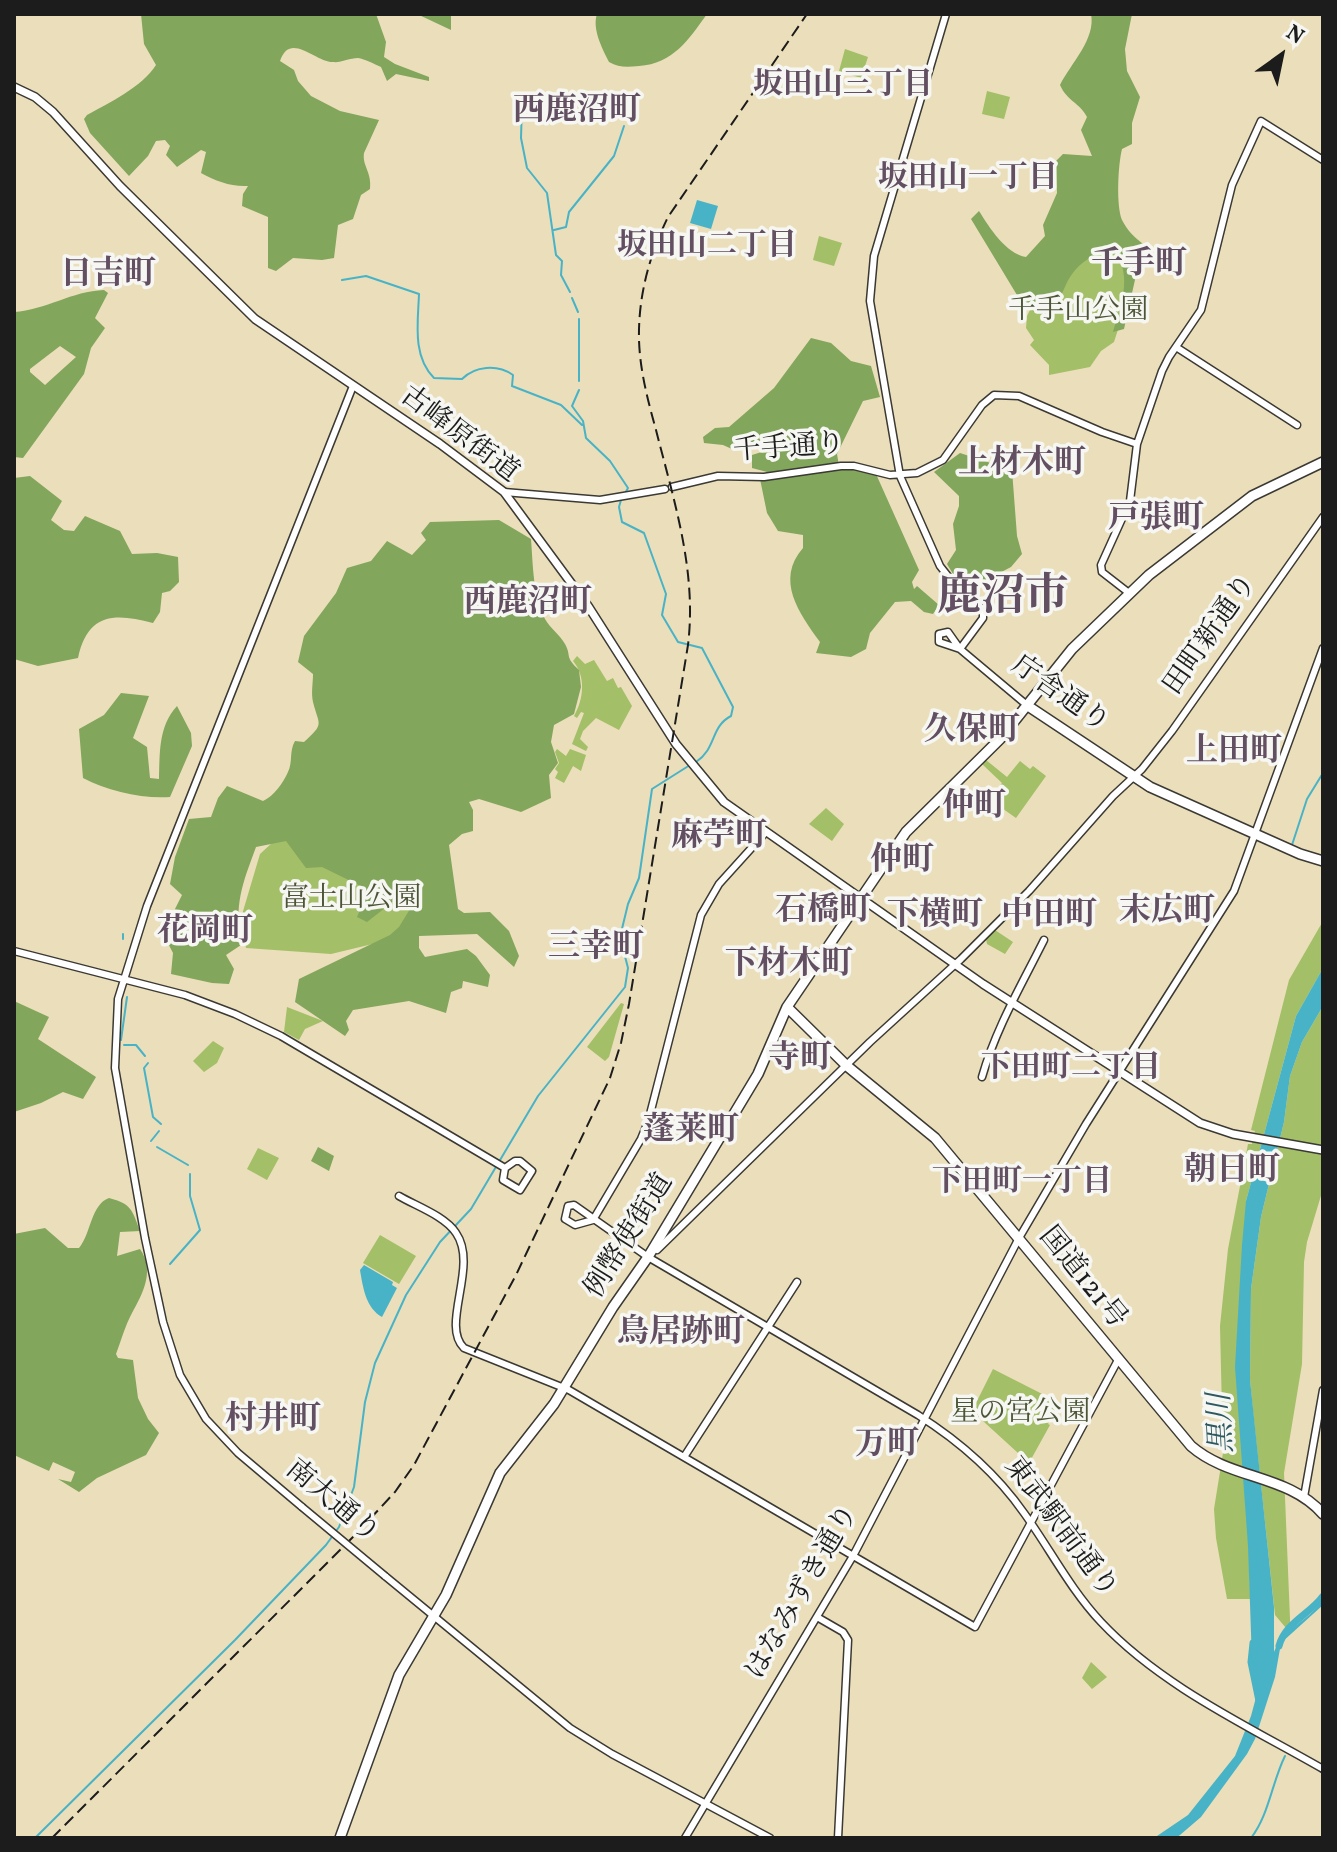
<!DOCTYPE html>
<meta charset="utf-8">
<style>
body{margin:0}
#map{position:relative;width:1337px;height:1852px;overflow:hidden;background:#ebdeba;font-family:Vollkorn,serif}
canvas{display:block}
.frame{position:absolute;inset:0;border:16px solid #1c1c1c;pointer-events:none}
.north{position:absolute;left:1241px;top:16px;width:80px;height:80px;-webkit-text-stroke:6px #f6f6f2;paint-order:stroke;rotate:33deg;font-size:22px;font-weight:700;line-height:32px;text-align:center;color:#1c1c1c}
.north::after{content:'';display:block;margin:auto;width:28px;height:36px;background:#1c1c1c;clip-path:polygon(50% 0,100% 100%,50% 72%,0 100%)}
</style>
<div id="map">
<canvas width="1337" height="1852"></canvas>
<div class="frame"></div>
<div class="north">N</div>
</div>
<script>
const g = document.querySelector('canvas').getContext('2d');
g.lineJoin = 'round';
function paint(path, color) {
  g.fillStyle = color;
  g.fill(path, 'evenodd');
}
function stroke(path, color, width, dash) {
  g.strokeStyle = color;
  g.lineWidth = width;
  g.lineCap = dash ? 'butt' : 'round';
  g.setLineDash(dash || []);
  g.stroke(path);
}
function label(font, color, halo, rows, align = 'center') {
  g.font = font + ' Vollkorn,"Noto Serif JP",serif';
  g.lineWidth = 7;
  g.setLineDash([]);
  g.textBaseline = 'middle';
  g.strokeStyle = halo;
  g.fillStyle = color;
  for (const [text, x, y, turn = 0] of rows) {
    g.save();
    g.translate(x, y);
    g.rotate((+turn || 0) * Math.PI / 180);
    g.textAlign = isNaN(turn) ? turn : align;
    if (halo) g.strokeText(text, 0, 0);
    g.fillText(text, 0, 0);
    g.restore();
  }
}
paint(new Path2D(`
 M845,49L868,57L861,78L839,71Z
 M987,91L1010,97L1004,119L982,114Z
 M1047,219L1137,255L1138,267L1114,342L1101,351L1090,367L1049,375V365L1030,345L1034,340L1026,328L1027,316L1039,292Z
 M819,236L842,243L834,266L813,260Z
 M577,656L585,664L594,660L607,681L613,678L618,688L621,687L632,706L619,730L596,718L583,731L580,739L588,747L586,751L572,744L584,713L581,712L577,718L574,716C584,699 586,676 573,661Z
 M557,749L566,756L570,749L586,755L581,771L573,766L564,783L555,778L558,772L555,769L559,763L555,752Z
 M986,760L1007,777L1020,761L1030,769L1033,766L1046,776L1016,818L989,799L1002,783L982,764Z
 M826,808L844,824L832,841L809,824Z
 M285,831L426,874L410,935L331,954L246,948L241,918L260,854Z
 M1323,921V968L1296,1016L1246,1201L1250,1599H1227L1216,1538L1214,1509L1223,1453L1220,1326L1228,1249L1248,1144H1252L1255,1131L1251,1130L1289,980Z
 M995,930L1013,942L1005,954L987,944L986,939Z
 M621,1003L624,1004L609,1057L605,1061L587,1047Z
 M1323,1006V1189L1307,1242L1304,1262L1302,1364L1284,1473L1290,1619V1626L1286,1628L1275,1615L1253,1411L1250,1380L1251,1289L1261,1217L1284,1122L1290,1076L1302,1042Z
 M287,1007L323,1021L305,1029L299,1040L284,1032Z
 M213,1041L224,1048L217,1063L204,1072L193,1061Z
 M258,1148L279,1158L267,1180L247,1169Z
 M380,1235L416,1256L399,1284L363,1263Z
 M993,1369L1058,1402L1059,1405L1048,1424L1050,1425L1029,1463L972,1411Z
 M1091,1662L1107,1677L1092,1689L1082,1678Z`), '#a3bf67');
paint(new Path2D(`
 M141,14H376L386,42L384,57L395,64L429,77V81L396,74L387,81L381,67C374,64 365,59 358,58C349,58 341,63 333,62C315,62 290,31 280,61L294,70L298,81L311,96L340,111L379,120L364,153C362,166 372,172 370,189L361,195L353,219L338,225L334,258L322,260L293,258L276,271L268,268V217L242,206L243,194L248,186C231,187 216,181 201,173L206,152L201,150L177,167L166,155L170,146L165,140L156,141L148,156L129,176L90,133L84,119L87,115C109,103 142,87 156,65L144,44Z
 M417,14H451V30Z
 M597,14H707C689,39 673,64 639,66C628,67 619,68 609,62C602,48 592,29 597,14Z
 M1091,14H1132L1125,49L1127,71L1140,97L1132,123V144L1122,149C1118,165 1116,205 1122,220C1127,230 1134,237 1143,244L1124,329L1113,332C1121,305 1136,268 1108,247C1098,253 1084,260 1076,269C1057,291 1069,303 1034,312L1020,300L971,219L979,211C989,227 1006,254 1026,257L1045,236L1043,225L1057,193L1056,161L1063,154L1092,156L1081,130L1087,117C1080,103 1067,101 1060,85C1071,63 1096,39 1091,14Z
 M104,290L108,293L95,318L105,328L91,348L84,374L23,458L14,457V312C46,310 72,291 104,290ZM60,346L76,357L45,385L30,372V369Z
 M811,338L831,343L851,361L871,366L880,397L863,401L837,454L839,466L861,469L876,474L919,570L912,582L914,589L917,586L939,605L933,614L924,612L911,601L895,602L870,633L866,649L851,657L816,653L820,642C799,613 775,580 803,548V535L778,531L767,513L760,479L767,472L752,468V455L768,450L764,440L732,449L723,445L704,443L703,437L715,428L729,427L774,388Z
 M960,453L1012,470L1017,536L1022,554L1011,567L967,590L961,587L947,564L956,550L953,524L959,506V496L934,472Z
 M30,476L62,501L51,520L64,530L74,531L85,516L120,531L132,554L157,553L178,557L179,582L170,591L162,593L160,612L153,623C114,613 88,613 78,658L38,666L14,659V478Z
 M499,520L531,539C533,565 533,596 545,619C550,628 560,635 565,644C572,657 564,656 579,670L581,687L574,714L554,725L551,742L558,763L549,775L551,798L521,812L479,799L469,802L473,810V831L462,834L449,845L458,909L464,913L490,912L509,931L519,956L514,967L477,934L419,936V948L425,957L467,949L476,956L490,975L488,987L463,981L462,988L451,992L446,1013L409,1001L353,1010L346,1021L349,1030L345,1036L295,1002L299,979L390,935L399,927L415,901L414,897L408,893H404L367,922L357,917L366,896L365,888L322,867L306,868L286,841L256,847C242,885 234,904 241,945L226,955L234,969L229,984L212,983L171,974L173,953L159,926L173,913L182,895L170,884L175,857L189,819L211,817L218,798L227,786L263,801C274,796 283,783 288,772C293,762 289,751 295,741L304,742C325,723 319,726 313,702C311,693 313,683 313,674L298,662L304,636L336,593L347,568L371,561L387,541L412,555L426,540L421,533L430,522Z
 M121,693L149,696L133,738L147,747L150,778L159,779C160,753 158,727 177,706L191,733L192,746L170,797C142,799 108,791 83,778L79,729L104,715Z
 M14,1001L49,1017L38,1039L96,1077L83,1099L63,1092L41,1103L14,1112Z
 M318,1147L334,1156L329,1171L311,1161Z
 M109,1198C132,1204 132,1210 140,1231L120,1232L117,1256L140,1249C155,1271 143,1293 132,1313C125,1326 121,1341 116,1354L118,1358L133,1360L138,1398L148,1419L159,1433L146,1455L97,1478L79,1492L58,1479L71,1482L75,1472L53,1462L49,1471L14,1455V1234L45,1228L68,1248H79C91,1234 91,1204 109,1198Z`), '#82a65c');
paint(new Path2D(`
 M697,200L718,206L711,229L690,223Z
 M1323,968V1006L1302,1042L1290,1076L1284,1122L1261,1217L1251,1289L1250,1380L1274,1607V1652C1283,1627 1315,1619 1323,1596V1605L1281,1643L1275,1677L1255,1739L1247,1754L1201,1817L1180,1835L1176,1838H1154L1188,1815L1235,1756L1251,1716L1258,1690L1252,1662L1248,1546L1235,1367L1242,1245L1246,1201L1296,1016Z
 M364,1265L393,1282L392,1285L397,1288L382,1317C366,1308 363,1288 360,1270Z`), '#48b3c6');
stroke(new Path2D(`
 M522,104L521,138L527,168L547,193L556,255L562,261L561,275L570,292
 M554,230L566,227L569,212L614,156L624,126
 M342,280L366,276L419,294C418,322 412,356 434,378L462,379C475,366 497,364 513,375L512,386L561,405L582,425
 M572,298L578,312
 M579,381V319
 M579,390L572,406L583,421L586,438L610,461L628,488L624,495
 M621,500L619,507L622,522L644,533L666,594L662,615L678,642L702,648L733,707L731,716C710,727 717,748 696,762
 M1292,845L1307,799L1323,773
 M123,934V939
 M121,1040L127,997
 M124,1045H136L145,1056
 M148,1063L144,1068L153,1117L161,1124
 M151,1141L159,1131
 M157,1147L188,1165
 M170,1264L200,1230L190,1196V1174
 M35,1838L235,1640L326,1545L339,1527L354,1487L365,1402L375,1363L406,1295L440,1242L471,1209L538,1096L625,987L628,968L620,937L628,904L639,878L652,789L690,765
 M1251,1838C1269,1815 1272,1782 1285,1756`), '#48b3c6', 2);
stroke(new Path2D(`
 M1253,1643L1251,1662L1259,1701
 M1279,1646C1285,1623 1310,1614 1323,1596`), '#48b3c6', 7);
const secondary = new Path2D(`
 M946,14L874,256L870,301L900,476L940,566L955,585L979,605L983,611V618L960,649
 M1176,347L1297,425
 M672,487L718,476L764,477L841,466H854L890,475L917,473L943,460L982,405L994,395L1019,396L1102,432L1137,444
 M504,492L600,500L665,489
 M1129,593L1102,572L1101,565L1130,501L1137,444L1162,371L1169,357L1201,310L1232,185L1261,121L1323,160
 M960,649L939,642V634L948,632L960,649L1028,706
 M766,832L719,884L701,915L648,1122L641,1139L593,1220L575,1225L565,1219L568,1206L574,1205L648,1257L918,1415C959,1441 996,1473 1024,1513C1050,1549 1070,1589 1101,1622C1161,1686 1248,1726 1323,1769
 M14,951L185,995L235,1014L281,1036L505,1168
 M982,1077C996,1028 1021,986 1044,940
 M515,1161H520L532,1171L520,1190L503,1180L505,1168Z
 M399,1196C416,1206 445,1216 456,1233C479,1266 440,1325 464,1348L569,1390L975,1627L1118,1360
 M657,1250L870,1042L961,959L1029,891L1113,796L1142,769L1172,731L1323,517
 M684,1457L797,1282
 M1304,1497L1323,1390
 M302,1507L238,1453L206,1419L180,1375L163,1322L145,1238L115,1068L118,999L147,906L353,386
 M385,1576L570,1728L612,1754L770,1838
 M817,1617L843,1632L848,1640L838,1838
 M685,1838L853,1556L1019,1238L1086,1124L1234,891L1323,648`);
const primary = new Path2D(`
 M14,87L35,97L53,112L120,186L255,319L440,444L504,492L588,606L676,744L724,802L983,984L1200,1123L1233,1134L1323,1150`);
const highway = new Path2D(`
 M1028,706L1150,787L1300,854L1323,861
 M787,1007L847,1066L935,1138L1191,1446C1230,1480 1288,1474 1323,1514
 M340,1838L399,1675L446,1595L500,1473L554,1404L613,1307L648,1257L758,1074L787,1007L906,832L1000,739L1072,649L1149,575L1252,496L1323,462`);
stroke(secondary, '#3b3934', 9);
stroke(primary, '#3b3934', 10);
stroke(highway, '#3b3934', 12);
stroke(secondary, '#fff', 6);
stroke(primary, '#fff', 7);
stroke(highway, '#fff', 9);
stroke(new Path2D(`
 M52,1838L356,1534L395,1492L414,1465L516,1275L610,1078L621,1043L629,1004L688,645C697,571 674,501 656,430C648,401 640,371 639,340C638,297 649,256 668,217L807,14`), '#1c1c1c', 2, [12, 6]);
const secondaryBridge = new Path2D(`
 M302,1507L385,1576`);
stroke(secondaryBridge, '#3b3934', 9, []);
stroke(secondaryBridge, '#fff', 6);
label('28px', '#4b5536', '#f6f6f2', [
 ["千手山公園",1078,313],
 ["富士山公園",351,901],
 ["星の宮公園",1020,1415]
]);
label('28px', '#1c1c1c', '#f6f6f2', [
 ["古峰原街道",458,436,37],
 ["千手通り",789,450,-4],
 ["田町新通り",1212,636,-55],
 ["庁舎通り",1059,696,35],
 ["例幣使街道",631,1237,-58],
 ["国道121号",1081,1279,51],
 ["南大通り",331,1503,40],
 ["東武駅前通り",1059,1529,53],
 ["はなみずき通り",804,1593,-60]
]);
label('bold 30px', '#624f61', '#f6f6f2', [
 ["坂田山三丁目",843,87],
 ["坂田山一丁目",968,180],
 ["坂田山二丁目",707,248],
 ["下田町二丁目",1071,1070],
 ["下田町一丁目",1022,1184]
]);
label('italic 30px', '#2e5860', '#f6f6f2', [
 ["黒川",1224,1423,-93]
]);
label('bold 32px', '#624f61', '#f6f6f2', [
 ["西鹿沼町",577,113],
 ["千手町",1139,267],
 ["日吉町",108,277],
 ["上材木町",1022,466],
 ["戸張町",1156,521],
 ["西鹿沼町",528,605],
 ["久保町",972,733],
 ["上田町",1234,754],
 ["仲町",974,809],
 ["麻苧町",719,839],
 ["仲町",902,863],
 ["石橋町",823,913],
 ["末広町",1167,914],
 ["下横町",935,918],
 ["中田町",1049,918],
 ["花岡町",205,934],
 ["三幸町",596,950],
 ["下材木町",789,967],
 ["寺町",800,1061],
 ["蓬莱町",691,1133],
 ["朝日町",1232,1173],
 ["鳥居跡町",681,1335],
 ["村井町",273,1422],
 ["万町",887,1447]
]);
label('bold 44px', '#624f61', '#f6f6f2', [
 ["鹿沼市",1003,601]
]);
</script>
